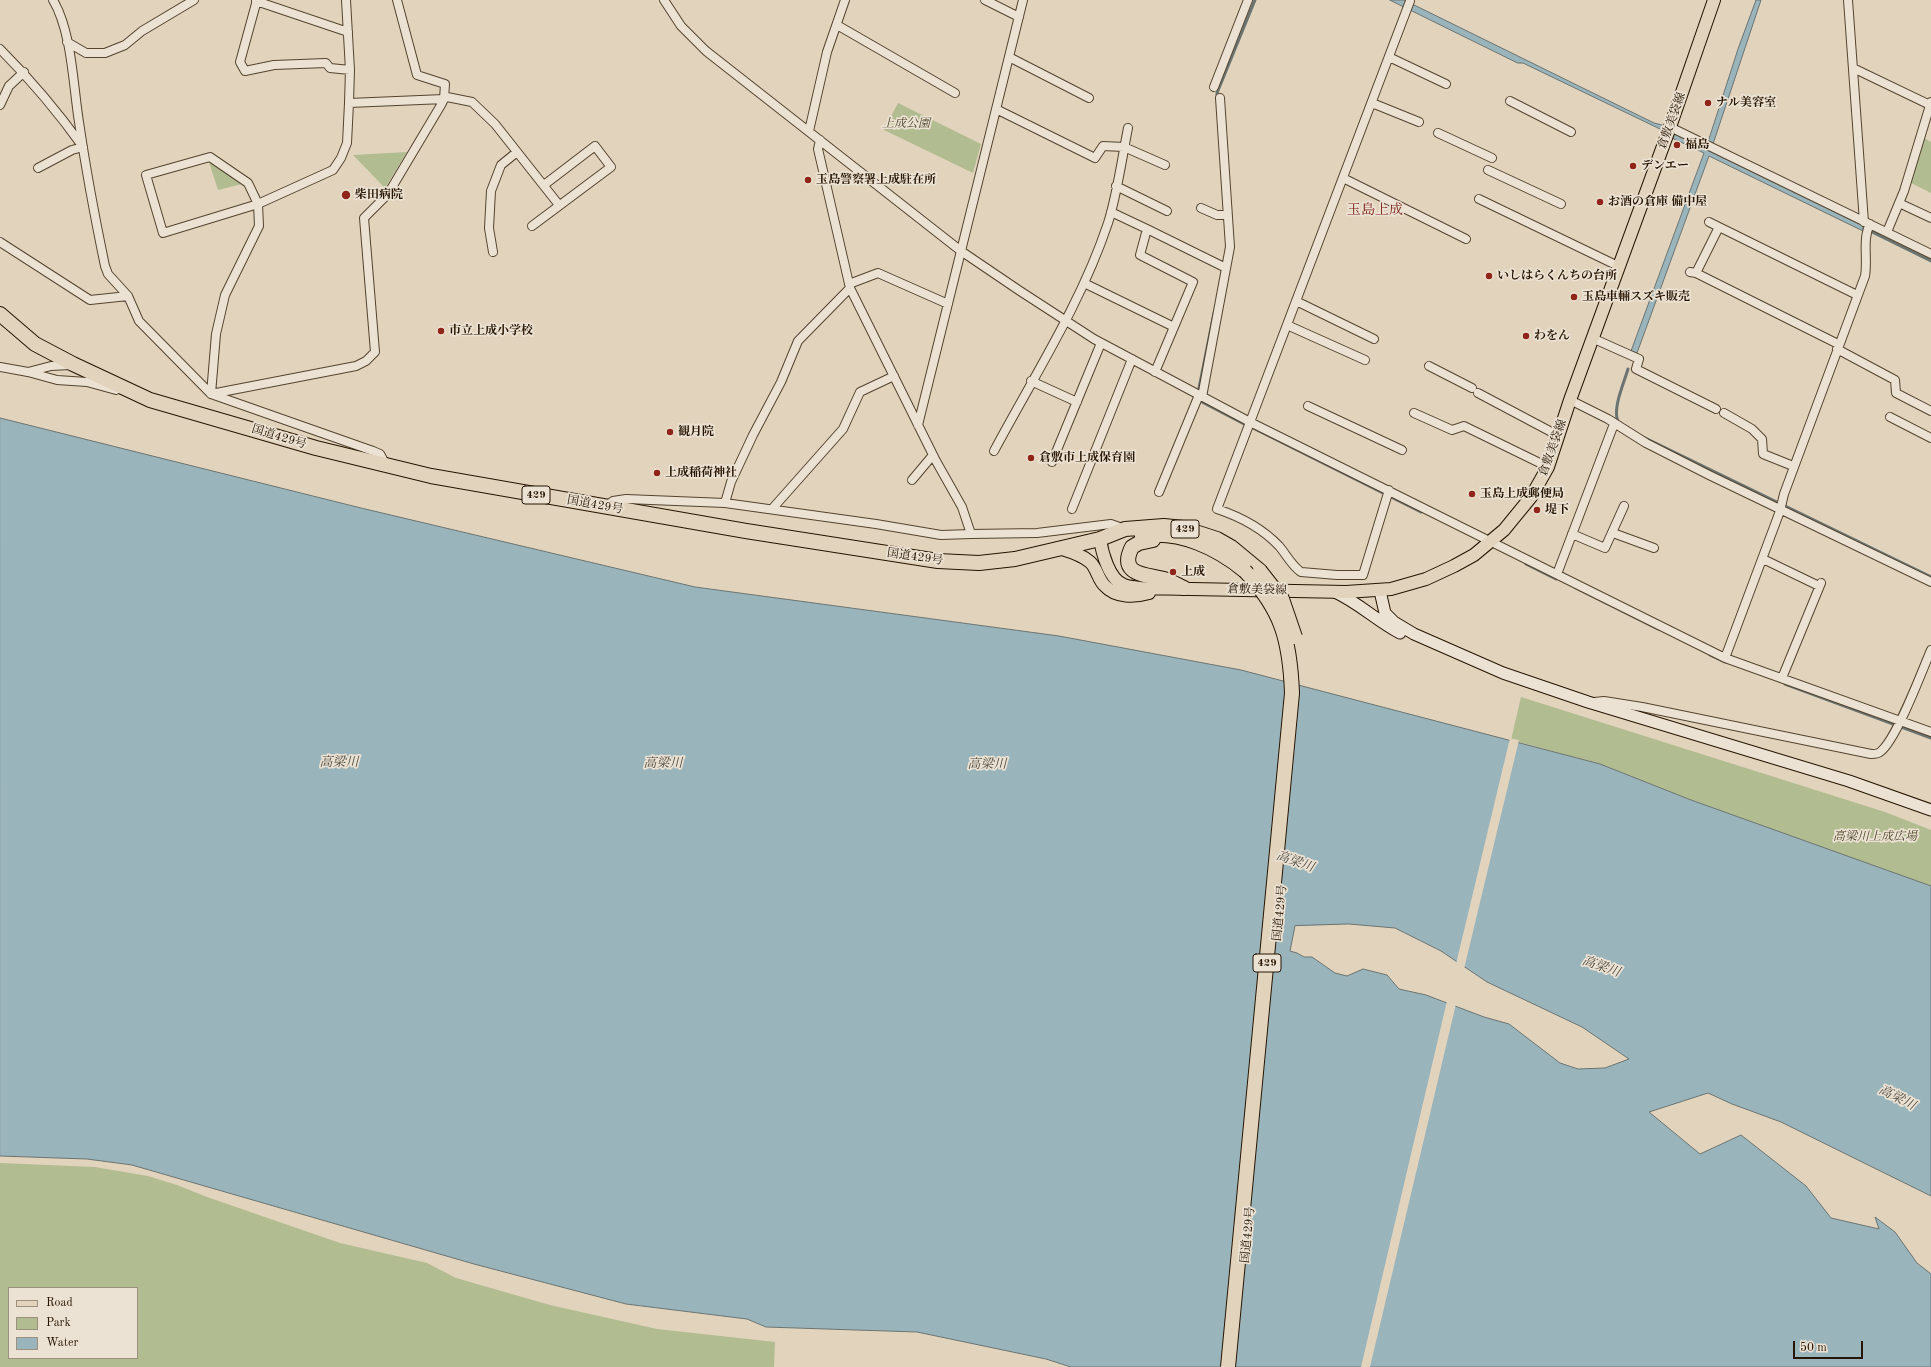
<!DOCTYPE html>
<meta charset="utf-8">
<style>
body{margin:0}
#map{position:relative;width:1931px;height:1367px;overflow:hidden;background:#e1d3bc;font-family:"Old Standard TT",serif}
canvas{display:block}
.legend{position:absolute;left:8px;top:1287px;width:130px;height:72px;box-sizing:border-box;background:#ece2d3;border:1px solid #9c907f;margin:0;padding:5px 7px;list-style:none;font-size:12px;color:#251400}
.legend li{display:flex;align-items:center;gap:8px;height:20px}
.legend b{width:20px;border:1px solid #9c907f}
.scale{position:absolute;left:1793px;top:1341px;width:70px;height:18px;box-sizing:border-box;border:2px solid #251400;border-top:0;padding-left:5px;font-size:12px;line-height:14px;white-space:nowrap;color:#251400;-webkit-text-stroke:3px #ece2d3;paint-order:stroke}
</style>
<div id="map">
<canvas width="1931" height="1367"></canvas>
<ul class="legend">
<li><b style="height:5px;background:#e1d3bc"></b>Road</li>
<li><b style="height:11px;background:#b2bc91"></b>Park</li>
<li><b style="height:11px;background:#9ab4bc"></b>Water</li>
</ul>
<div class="scale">50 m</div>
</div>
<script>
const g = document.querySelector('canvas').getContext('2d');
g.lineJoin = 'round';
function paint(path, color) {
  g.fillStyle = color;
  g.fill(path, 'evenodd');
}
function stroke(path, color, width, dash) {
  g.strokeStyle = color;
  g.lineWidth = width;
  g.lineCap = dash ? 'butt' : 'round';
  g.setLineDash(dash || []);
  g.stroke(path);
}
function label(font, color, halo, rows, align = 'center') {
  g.font = font + ' "Old Standard TT","Noto Serif JP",serif';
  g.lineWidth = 3.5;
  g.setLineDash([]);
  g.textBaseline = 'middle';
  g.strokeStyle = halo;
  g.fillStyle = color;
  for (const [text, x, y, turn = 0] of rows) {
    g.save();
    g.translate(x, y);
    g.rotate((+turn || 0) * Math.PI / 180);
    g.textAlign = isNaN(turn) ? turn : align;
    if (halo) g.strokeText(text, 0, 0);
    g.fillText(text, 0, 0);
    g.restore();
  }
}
paint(new Path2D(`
 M898,103L981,144L973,173L884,130Z
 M1924,138L1931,142V193L1909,182Z
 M407,152L385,188L353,155Z
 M209,162L227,172L242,184L218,190Z
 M1521,697L1885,812L1931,830V886L1691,800L1600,764L1511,740Z
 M0,1163L95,1167L148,1176L177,1185L207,1197L340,1243L427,1263L456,1278L550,1305L657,1329L775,1342L774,1367H0ZM9,1288H137V1358H9Z`), '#b2bc91');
const water = new Path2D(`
 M1390,0H1404L1654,123L1662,125L1676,133L1708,142L1738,49L1756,0H1761L1711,150L1863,225V231L1709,156L1637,353L1631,351L1704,153L1674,139L1660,129L1523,63H1518Z
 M0,418L361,508L695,587L1059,636L1241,670L1600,764L1691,800L1931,886V1196L1781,1122L1732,1104L1708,1093L1649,1112L1700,1154L1741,1135L1806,1186L1831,1218L1879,1229L1875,1217L1895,1232L1917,1263L1931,1274V1367H1071L1046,1359L917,1332L766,1327L747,1319L626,1304L474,1264L132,1165L87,1159L0,1156ZM1349,924L1395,928L1441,951L1487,982L1582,1027L1629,1059L1605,1068L1578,1069L1560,1063L1509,1024L1484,1017L1426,995L1399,989L1387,975L1363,969L1347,976L1335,973L1312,957H1304L1297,953L1290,951L1295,926Z`);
paint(water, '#9ab4bc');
stroke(water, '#6b7471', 1);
paint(new Path2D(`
 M1510,738L1519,740L1464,969L1456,964Z
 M1447,1001L1456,1004L1370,1367H1361Z`), '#e1d3bc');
stroke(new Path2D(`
 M1217,99V93L1255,0
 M1868,230L1931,261
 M1199,388L1214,313
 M1202,402L1246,425
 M1619,423C1611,411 1624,383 1628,369
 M1253,428L1421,512
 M1641,436L1931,577
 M1526,564L1556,579
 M1576,588L1658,629
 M1710,655L1725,662
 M1785,684L1931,738`), '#6b7471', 3);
const street = new Path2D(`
 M53,0C72,32 73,85 79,122C86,170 95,218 105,266L108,274L128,296L139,321L211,394L373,451L380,454L386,465
 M257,0L240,62L245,71L274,65L326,63L330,68L350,70
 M664,0L681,26L706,51L961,251L1020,291L1094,339L1250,422L1725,658L1931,732
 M985,0L1019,17
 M1848,0L1864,222
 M256,1L348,32
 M837,25L955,93
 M67,42L86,53H105L125,45L142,31L194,0
 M0,49C31,80 58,112 83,147L72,150L38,168
 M1009,57L1089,98
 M1389,57L1446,84
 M1853,68L1930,105
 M1214,87L1248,0
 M1510,101L1571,132
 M349,103L444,99L447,97L472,102L495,124L559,205
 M1372,103L1419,122
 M0,105L9,86L24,72
 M996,109L1095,158L1103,146L1124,147L1165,165
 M1670,127L1931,254
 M809,131L827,52L845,0
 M1438,133L1492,158
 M820,140L818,149L850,288L936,461L962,507L971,534L1037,533L1111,524L1125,529
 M210,157L248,183L258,204L163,233L146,175Z
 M1488,170L1561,204
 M1343,178L1466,239
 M1116,186L1167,211
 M1479,199L1618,266
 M1899,203L1931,218
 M1201,208L1217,215H1227
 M1111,212L1147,229
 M1709,222L1857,295
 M532,226L611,167L595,146L544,185
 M1887,232L1904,191L1931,102
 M0,242L90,300L128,296
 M493,252L489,228L491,191L501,165L517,152
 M1690,272L1696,273L1719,227
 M1696,273L1838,344
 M1084,283L1174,327
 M849,284L878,273L948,304
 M1296,301L1374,339
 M1287,325L1365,360
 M1592,338L1639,359L1636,369L1716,409
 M1837,349L1895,380L1896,393L1931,411
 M1429,366L1472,388
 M0,367L28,372L51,366L70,365
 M28,372L57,380L87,382L116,390
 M1155,372L1193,282L1140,255L1147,229L1226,268
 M1031,381L1077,402
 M1478,393L1559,436
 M211,394L356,366L366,361L375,352L364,218L388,194L441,105L444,99L445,84L417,75L397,0
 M211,394L216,334L225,295L259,226L258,204L333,170L341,158L347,143L349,103L350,70L346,0
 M1202,397L1230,247L1220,98
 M1570,400L1608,419L1646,443L1709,475L1931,582
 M1308,406L1402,450
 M1414,413L1452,430L1464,426L1548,467
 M1724,413L1752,429L1762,439L1763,454L1793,466
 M1890,417L1931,438
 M918,425L1023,0
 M994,451C1034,376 1081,304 1108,223C1117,195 1122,158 1128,128
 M1052,462L1101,343
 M912,480L933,455
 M1389,490L1363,575H1337L1301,572C1292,566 1286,554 1279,546C1262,528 1241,517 1217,509L1410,1
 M1159,492L1199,395
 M725,503L731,482L753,435L781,382L798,341L850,288
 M606,506L613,501L626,499L725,503L876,524L941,535L971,534
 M772,509L843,429L860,392L894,376
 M1072,509L1132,359
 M1613,533L1654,548
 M1572,534L1605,548L1624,506
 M1763,559L1819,586
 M1557,574L1614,424
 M1725,658L1780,511L1784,494L1865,276C1868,259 1862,239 1870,224
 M1782,678L1821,583
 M1594,702L1604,701L1642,707L1871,754C1874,754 1878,754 1880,752C1896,741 1922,671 1931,650`);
const secondary = new Path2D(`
 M1380,591L1385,613L1394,622L1414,634L1503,673L1588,702L1849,781L1931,810
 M1335,592C1359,603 1377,621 1400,633`);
const primary = new Path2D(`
 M1100,539C1102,552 1109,580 1124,585C1129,587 1135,587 1140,588L1346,592L1391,589L1426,579L1454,566L1474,555L1504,530L1531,497L1548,467L1570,400L1670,127L1714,0
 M1062,549C1072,552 1082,555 1090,562C1097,568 1098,580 1105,586C1116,598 1135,597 1149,593`);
const highway = new Path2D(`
 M0,314L35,344L73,364L150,400L316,448L431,476L746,531L938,561L979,563L1015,559L1100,539L1125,529L1164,526L1183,528L1217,539L1231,547L1260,571
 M1142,536C1180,530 1217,548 1245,571
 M1153,540L1139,543L1132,547C1117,577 1149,574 1167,580C1173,582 1179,586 1184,588`);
stroke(street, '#54442f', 10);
stroke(secondary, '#251400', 13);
stroke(primary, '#251400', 14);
stroke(highway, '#251400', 16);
stroke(street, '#ece2d3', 8);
stroke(secondary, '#ece2d3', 11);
stroke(primary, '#e1d3bc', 12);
stroke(highway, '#e1d3bc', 14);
const highwayBridge = new Path2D(`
 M1260,571L1282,599L1295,637
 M1228,1367L1292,693C1290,640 1282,610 1245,571`);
stroke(highwayBridge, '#251400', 16, []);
stroke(highwayBridge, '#e1d3bc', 14);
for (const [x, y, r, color] of [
 [1708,103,4,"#8f2418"],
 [1677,145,4,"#8f2418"],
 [1633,166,4,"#8f2418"],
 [808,180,4,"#8f2418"],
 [346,195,5,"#8f2418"],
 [1600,202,4,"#8f2418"],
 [1489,276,4,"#8f2418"],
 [1574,297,4,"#8f2418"],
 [441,331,4,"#8f2418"],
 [1526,336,4,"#8f2418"],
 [670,432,4,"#8f2418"],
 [1031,458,4,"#8f2418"],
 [657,473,4,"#8f2418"],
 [1472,494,4,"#8f2418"],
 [1537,510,4,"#8f2418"],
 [1173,572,4,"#8f2418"]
]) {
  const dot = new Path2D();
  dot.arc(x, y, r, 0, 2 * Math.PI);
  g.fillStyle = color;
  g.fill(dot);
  stroke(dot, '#ece2d3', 1.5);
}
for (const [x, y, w] of [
 [536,495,28],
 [1185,529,28],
 [1267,963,28]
]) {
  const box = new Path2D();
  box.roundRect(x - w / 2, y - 9, w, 18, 3);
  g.fillStyle = '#ece2d3';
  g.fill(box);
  stroke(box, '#251400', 1);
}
label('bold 11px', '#251400', null, [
 ["429",536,495],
 ["429",1185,529],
 ["429",1267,963]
]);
label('bold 12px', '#251400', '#ece2d3', [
 ["ナル美容室",1716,103],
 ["福島",1685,145],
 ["デンエー",1641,166],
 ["玉島警察署上成駐在所",816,180],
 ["柴田病院",355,195],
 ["お酒の倉庫 備中屋",1608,202],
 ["いしはらくんちの台所",1497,276],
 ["玉島車輛スズキ販売",1582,297],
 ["市立上成小学校",449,331],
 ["わをん",1534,336],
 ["観月院",678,432],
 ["倉敷市上成保育園",1039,458],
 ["上成稲荷神社",665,473],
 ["玉島上成郵便局",1480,494],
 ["堤下",1545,510],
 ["上成",1181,572]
], 'left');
label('12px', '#251400', '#ece2d3', [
 ["倉敷美袋線",1672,121,-70],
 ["国道429号",279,437,17],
 ["倉敷美袋線",1553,448,-70],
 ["国道429号",595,505,10],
 ["国道429号",915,557,8],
 ["倉敷美袋線",1257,590,1],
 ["国道429号",1280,913,-84],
 ["国道429号",1248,1235,-84]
]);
label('italic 12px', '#4f462c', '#ece2d3', [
 ["上成公園",906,124],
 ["高梁川上成広場",1875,837]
]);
label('italic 13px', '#4e4c42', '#ece2d3', [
 ["高梁川",339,763],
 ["高梁川",663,764],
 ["高梁川",987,765],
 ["高梁川",1295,862,19],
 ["高梁川",1601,967,19],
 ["高梁川",1897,1098,27]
]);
label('14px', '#7a1f14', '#ece2d3', [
 ["玉島上成",1375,210]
]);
</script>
